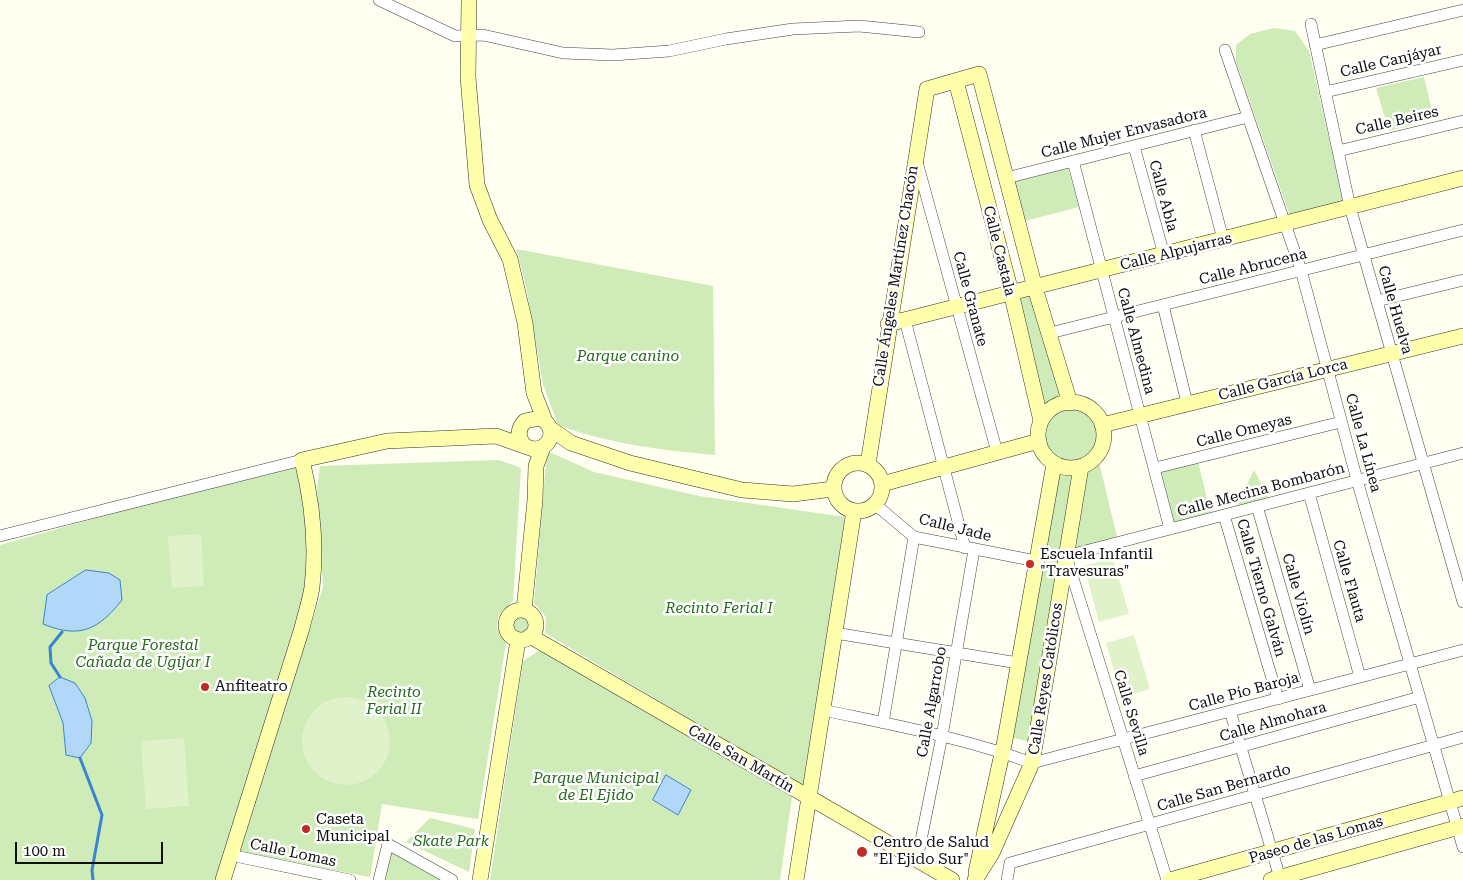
<!DOCTYPE html>
<meta charset="utf-8">
<style>
body{margin:0}
#map{position:relative;width:1463px;height:880px;overflow:hidden;background:#fffef0;font-family:"Roboto Serif",serif}
canvas{display:block}
.scale{position:absolute;left:15px;top:842px;width:148px;height:22px;box-sizing:border-box;border:2px solid #0f0f0f;border-top:0;padding-left:6px;font-size:15px;line-height:18px;white-space:nowrap;color:#0f0f0f;-webkit-text-stroke:4px #fff;paint-order:stroke}
</style>
<div id="map">
<canvas width="1463" height="880"></canvas>
<div class="scale">100 m</div>
</div>
<script>
const g = document.querySelector('canvas').getContext('2d');
g.lineJoin = 'round';
function paint(path, color) {
  g.fillStyle = color;
  g.fill(path, 'evenodd');
}
function stroke(path, color, width, dash) {
  g.strokeStyle = color;
  g.lineWidth = width;
  g.lineCap = dash ? 'butt' : 'round';
  g.setLineDash(dash || []);
  g.stroke(path);
}
function label(font, color, halo, rows, align = 'center') {
  g.font = font + ' "Roboto Serif",serif';
  g.lineWidth = 5;
  g.setLineDash([]);
  g.textBaseline = 'middle';
  g.strokeStyle = halo;
  g.fillStyle = color;
  for (const [text, x, y, turn = 0] of rows) {
    g.save();
    g.translate(x, y);
    g.rotate((+turn || 0) * Math.PI / 180);
    g.textAlign = isNaN(turn) ? turn : align;
    if (halo) g.strokeText(text, 0, 0);
    g.fillText(text, 0, 0);
    g.restore();
  }
}
paint(new Path2D(`
 M1274,28L1295,31L1309,51L1344,204L1290,216L1236,62V45L1250,34Z
 M1424,77L1434,119L1389,131L1376,88Z
 M1068,168L1079,207L1025,221L1013,182Z
 M516,249L713,286L715,455C661,450 609,444 558,425L543,384L526,286Z
 M1032,292L1064,399L1042,409L1015,297Z
 M1044 435a27 27 0 1 1 54 0a27 27 0 1 1-54 0Z
 M547,451L594,472L699,496L845,517L804,787L545,633L546,617L534,603Z
 M1197,458L1212,518L1170,529L1155,468Z
 M302,460L312,587L222,880H0V545Z
 M499,460L521,468L513,601L498,616L497,630L506,643L478,819L382,804L370,877L239,852L323,587L317,488L320,466Z
 M1099,462L1117,537L1072,549L1086,470Z
 M1254,470L1271,503L1234,512Z
 M1057,471L1075,474L1032,742L1009,737Z
 M506 624a14 14 0 1 1 28 0a14 14 0 1 1-28 0Z
 M540,650L792,797L780,880H490L523,661Z
 M430,818L475,829L469,872L406,842Z
 M388,844L452,880H379Z`), '#ceebb8');
paint(new Path2D(`
 M201,534L204,586L172,588L168,536Z
 M1113,558L1129,614L1099,622L1084,566Z
 M1134,635L1150,689L1122,697L1106,643Z
 M302 741a44 44 0 1 1 88 0a44 44 0 1 1-88 0Z
 M184,738L189,806L146,809L141,741Z`), '#e0f2ca');
const water = new Path2D(`
 M86,570L109,573L120,580L122,600C98,630 80,639 43,624L47,595Z
 M60,677L75,683L85,698L92,721L91,743L80,758L66,755L63,723L49,686Z
 M666,775L691,790L678,815L653,800Z`);
paint(water, '#b3d7f8');
stroke(water, '#3885d1', 1);
stroke(new Path2D(`
 M60,677L51,663L50,647L62,632
 M80,758L102,815L92,870L93,880`), '#3885d1', 3);
const street = new Path2D(`
 M379,0L455,36L483,35L563,53L613,55L669,51L726,39L793,29L859,26L919,32
 M1311,24L1350,207L1463,602
 M1315,45L1463,10
 M1225,50L1301,270L1357,480L1463,847
 M1325,92L1463,60
 M1194,130L1223,239
 M1134,146L1164,255
 M1338,151L1463,121
 M1073,161L1170,529
 M917,162L997,452
 M1006,178L1248,117
 M1377,301L1463,280
 M1163,305L1187,403
 M905,320L965,548
 M1050,333L1463,230
 M1155,468L1341,422
 M1309,493L1360,677
 M876,505L914,537L1036,561
 M1257,506L1310,690
 M1224,515L1278,699
 M0,536L302,460
 M835,633L1018,663
 M823,710C893,725 965,738 1032,763L1463,650
 M1230,711L1280,878
 M883,723L914,537
 M1134,776L1420,697
 M230,855L350,880
 M917,860L942,736L974,550
 M379,880L388,844L452,880
 M1007,880L1010,863L1463,737
 M1167,880L1066,556L1463,453`);
const secondary = new Path2D(`
 M469,0L468,77L477,185L490,220L510,259L525,323L534,393L545,421
 M956,81L1011,292L1041,421
 M888,324L1463,178
 M1038 435a33 33 0 1 1 66 0a33 33 0 1 1-66 0Z
 M1102,425L1463,336
 M551,429L571,443L630,463L742,490L793,494L833,489
 M834 487a24 24 0 1 1 48 0a24 24 0 1 1-48 0Z
 M868,464L927,89L979,74L1035,288L1070,403
 M882,484L1039,441
 M506 625a15 15 0 1 1 30 0a15 15 0 1 1-30 0Z
 M524,610L535,500L536,466L543,447
 M530,636L952,880
 M976,872L1005,740L1054,464
 M223,880L302,628C305,615 310,601 312,587C317,545 312,501 302,460L387,441L496,436L533,449C552,449 558,427 540,418L525,421C518,428 517,436 523,444
 M480,880L518,640
 M796,880L854,511
 M975,880L992,853L1032,763L1081,467
 M1170,880L1463,798
 M1271,880L1463,826`);
stroke(street, '#424242', 12);
stroke(secondary, '#313131', 16);
stroke(street, '#fff', 11);
stroke(secondary, '#fffeab', 15);
for (const [x, y, r, color] of [
 [1030,564,5,"#c32a22"],
 [205,687,5,"#c32a22"],
 [306,829,5,"#c32a22"],
 [862,852,6,"#c32a22"]
]) {
  const dot = new Path2D();
  dot.arc(x, y, r, 0, 2 * Math.PI);
  g.fillStyle = color;
  g.fill(dot);
  stroke(dot, '#fff', 2);
}
label('15px', '#0f0f0f', '#fff', [
 ["Calle Canjáyar",1391,61,-13],
 ["Calle Beires",1397,121,-13],
 ["Calle Mujer Envasadora",1124,133,-14],
 ["Calle Abla",1163,196,75],
 ["Calle Castala",999,251,76],
 ["Calle Alpujarras",1176,252,-14],
 ["Calle Abrucena",1253,267,-14],
 ["Calle Ángeles Martínez Chacón",896,276,-81],
 ["Calle Granate",970,299,75],
 ["Calle Huelva",1395,310,74],
 ["Calle Almedina",1136,341,75],
 ["Calle García Lorca",1283,380,-14],
 ["Calle Omeyas",1244,431,-14],
 ["Calle La Línea",1363,443,75],
 ["Calle Mecina Bombarón",1261,490,-15],
 ["Calle Jade",955,528,14],
 ["Calle Flauta",1349,581,74],
 ["Calle Tierno Galván",1261,588,74],
 ["Calle Violín",1298,594,74],
 ["Calle Reyes Católicos",1046,679,-81],
 ["Calle Pío Baroja",1244,692,-15],
 ["Calle Algarrobo",932,702,-80],
 ["Calle Sevilla",1131,713,73],
 ["Calle Almohara",1273,722,-16],
 ["Calle San Martín",741,759,30],
 ["Calle San Bernardo",1224,788,-16],
 ["Paseo de las Lomas",1316,840,-16],
 ["Calle Lomas",293,853,12]
]);
label('italic 15px', '#25691c', '#fff', [
 ["Parque canino",628,357],
 ["Recinto Ferial I",719,609],
 ["Parque Forestal",143,646],
 ["Cañada de Ugíjar I",143,663],
 ["Recinto",394,693],
 ["Ferial II",394,710],
 ["Parque Municipal",596,779],
 ["de El Ejido",596,796],
 ["Skate Park",451,842]
]);
label('15px', '#0f0f0f', '#fff', [
 ["Escuela Infantil",1040,555],
 ["\"Travesuras\"",1040,572],
 ["Anfiteatro",215,687],
 ["Caseta",316,820],
 ["Municipal",316,837],
 ["Centro de Salud",873,843],
 ["\"El Ejido Sur\"",873,860]
], 'left');
</script>
